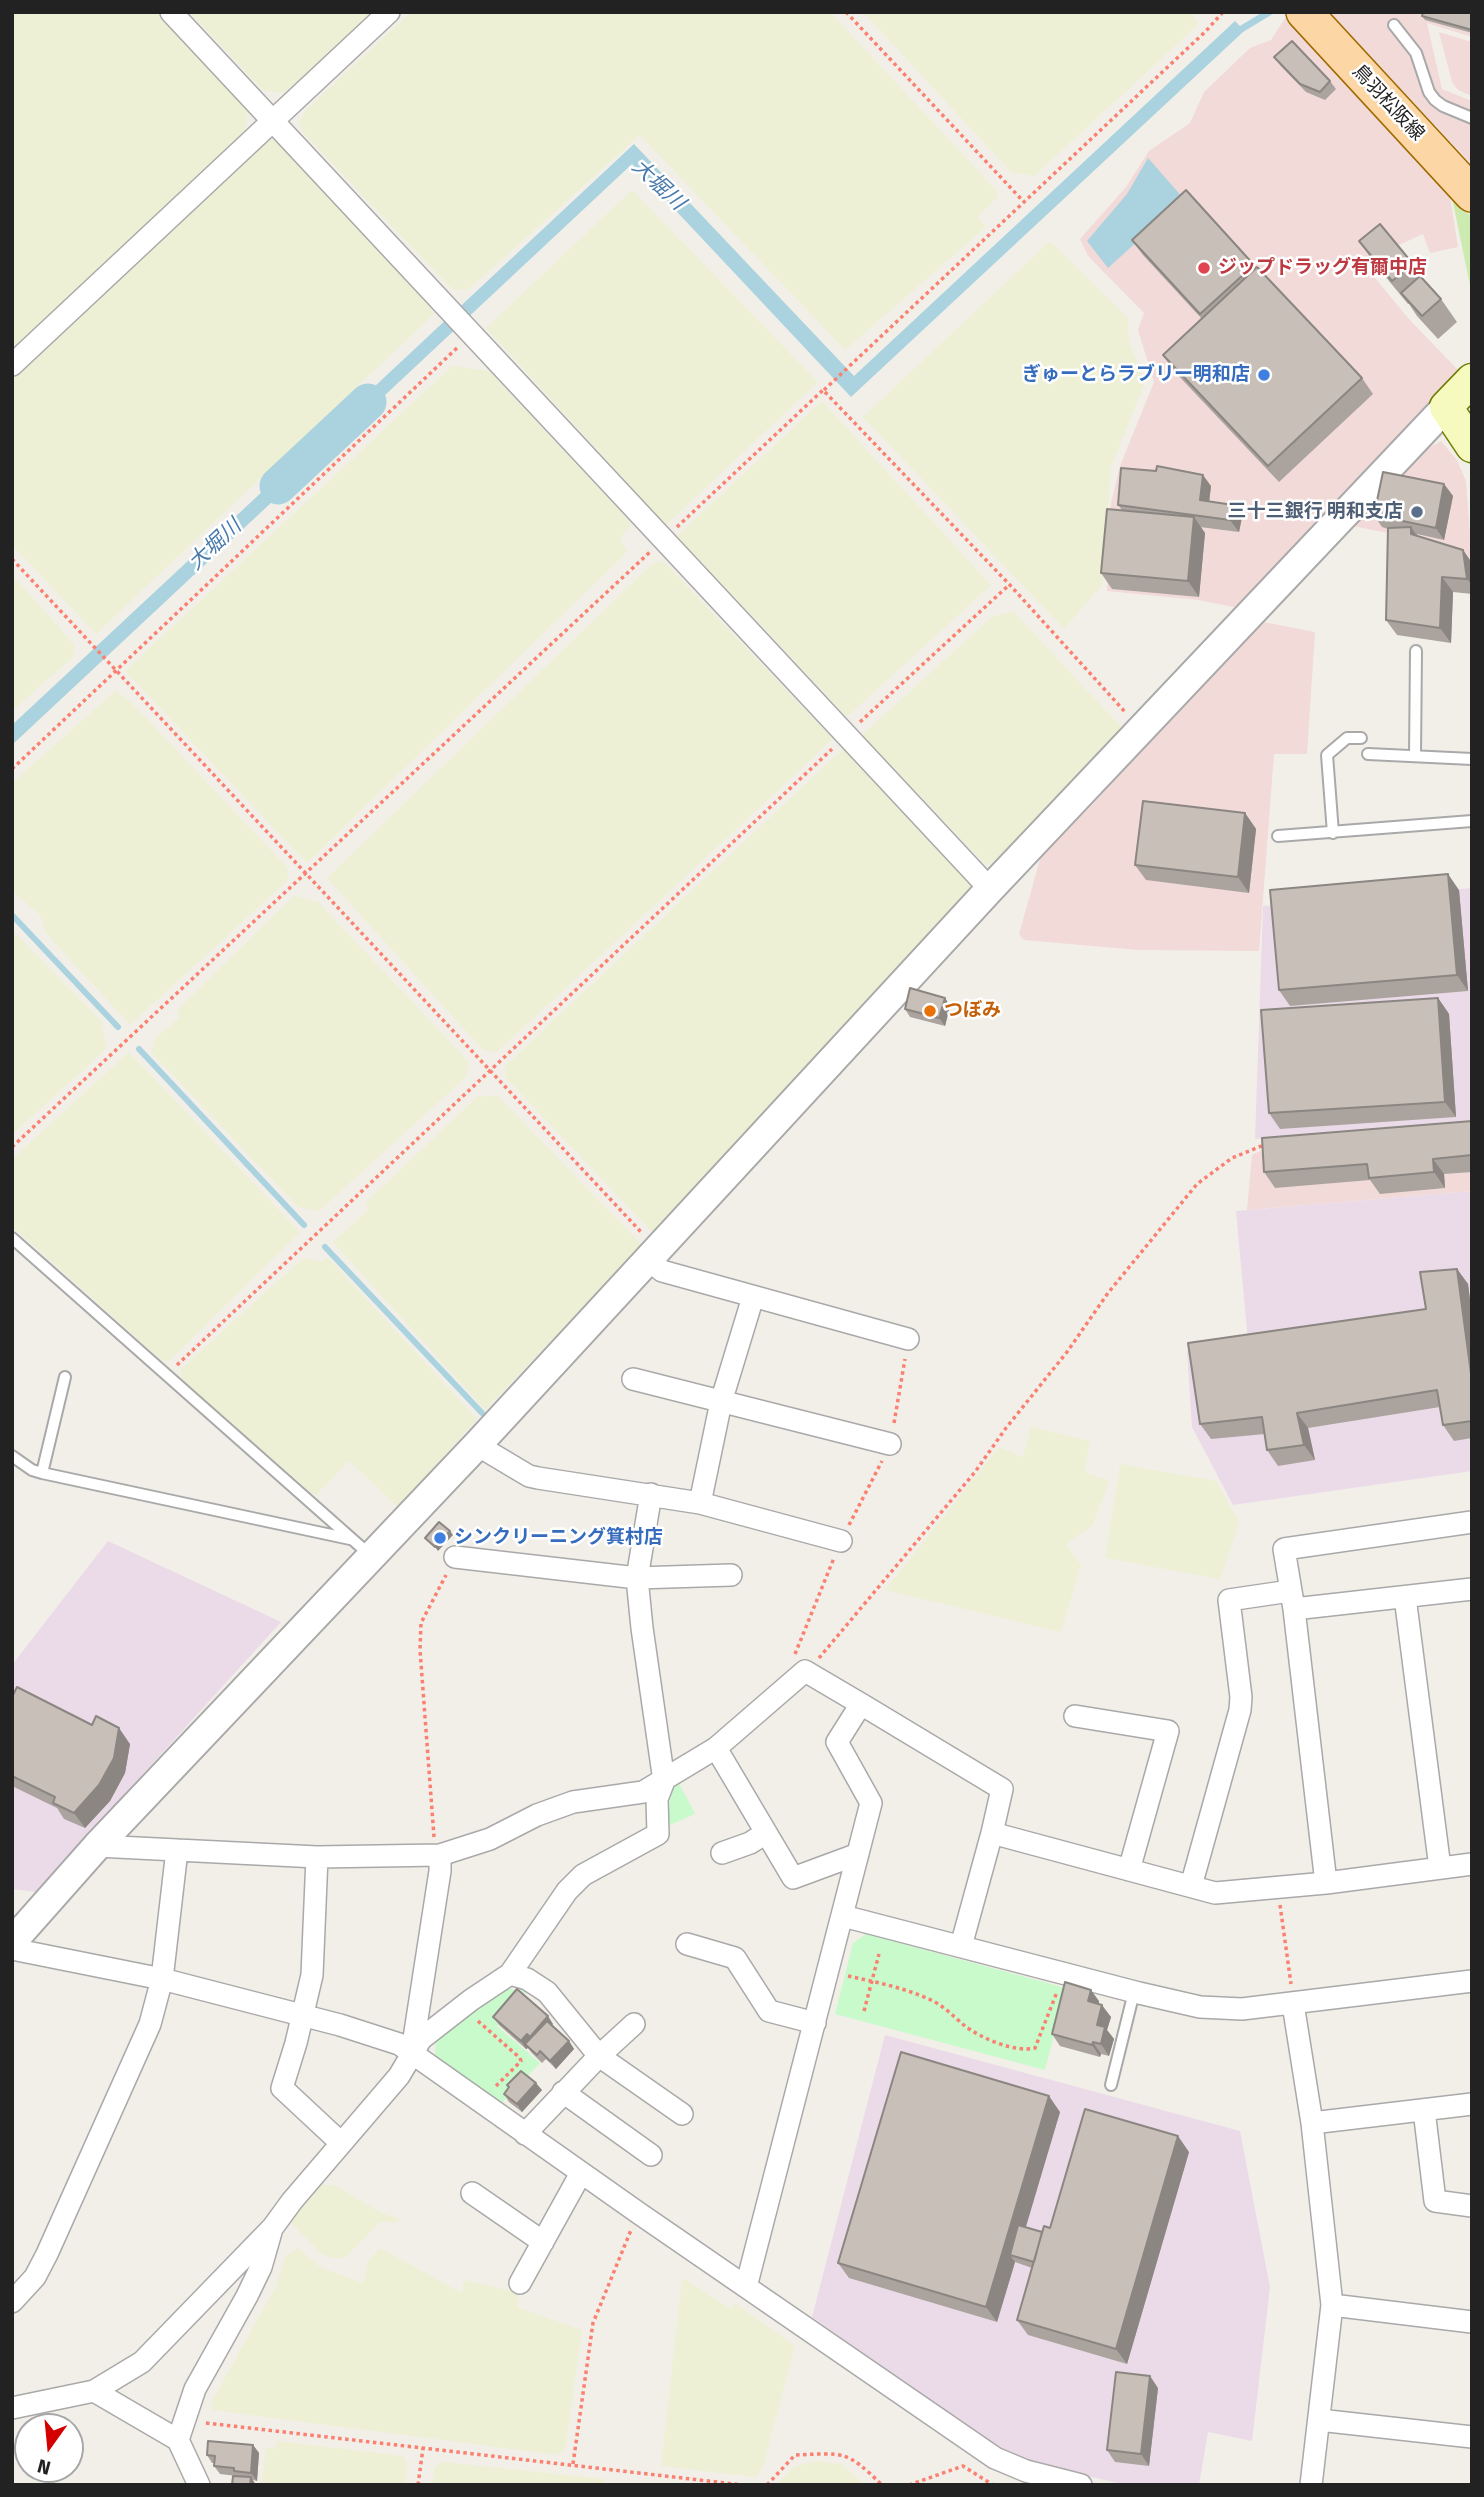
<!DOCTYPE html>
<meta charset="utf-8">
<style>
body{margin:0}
#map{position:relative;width:1484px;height:2497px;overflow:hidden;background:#f2efe9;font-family:"Fira Sans",sans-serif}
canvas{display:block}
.frame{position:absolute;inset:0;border:14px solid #222;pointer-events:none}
.north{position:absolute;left:14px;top:2413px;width:70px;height:70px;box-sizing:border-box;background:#fff;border:2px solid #a7a7a7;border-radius:50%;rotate:195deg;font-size:19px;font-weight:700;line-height:28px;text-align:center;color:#222}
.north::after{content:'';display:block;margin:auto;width:24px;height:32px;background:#d40000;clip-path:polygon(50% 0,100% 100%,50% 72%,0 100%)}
</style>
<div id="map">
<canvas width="1484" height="2497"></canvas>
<div class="frame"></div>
<div class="north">N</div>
</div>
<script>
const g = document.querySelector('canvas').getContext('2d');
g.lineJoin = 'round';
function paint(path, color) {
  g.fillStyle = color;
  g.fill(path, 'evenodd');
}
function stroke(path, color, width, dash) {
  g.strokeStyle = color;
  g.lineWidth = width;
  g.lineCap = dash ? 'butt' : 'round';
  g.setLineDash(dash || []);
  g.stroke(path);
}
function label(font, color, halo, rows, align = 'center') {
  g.font = font + ' "Fira Sans","Noto Sans JP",sans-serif';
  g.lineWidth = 5;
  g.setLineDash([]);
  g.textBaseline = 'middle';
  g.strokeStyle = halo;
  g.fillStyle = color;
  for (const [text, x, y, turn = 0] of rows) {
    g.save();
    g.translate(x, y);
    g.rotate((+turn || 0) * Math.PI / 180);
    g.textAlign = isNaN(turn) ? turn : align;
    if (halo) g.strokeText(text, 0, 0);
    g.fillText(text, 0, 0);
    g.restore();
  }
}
paint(new Path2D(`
 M1329,12H1472V37L1427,23L1442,89L1472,101V165Z
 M1285,18L1449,191L1458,247L1430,253L1423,234L1362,262L1408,318L1458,370L1239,608L1198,600L1107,591L1111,503L1120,466L1154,382L1138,330L1144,313L1088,256L1080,239L1126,187L1149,151L1190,123L1204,92L1250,48L1271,40Z
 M1439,32L1472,42V96L1458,90L1452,82Z
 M1441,441L1457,460L1466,481L1472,560L1426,547L1427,541L1348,525L1414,462L1415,456Z
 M1258,621L1315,632L1307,754H1274L1259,951L1138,950L1024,940L1019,934L1041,856L1093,804Z
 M1472,1134V1191L1247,1210L1252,1155L1266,1148Z`), '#f2dad9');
paint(new Path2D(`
 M1472,888V1121L1255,1139L1263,906Z
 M1472,1191V1471L1233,1505L1192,1427L1187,1351L1248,1341L1236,1211Z
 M108,1541L281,1622L36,1892L12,1889V1665Z
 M885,2035L1240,2131L1270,2287L1252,2441L1208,2432L1199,2485H1126L1041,2465L998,2447L957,2421L812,2317Z`), '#ebdbe8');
paint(new Path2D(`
 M12,12H157L248,111L245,132L12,351Z
 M189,12H374L287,93L264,91Z
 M411,12H830L998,192L997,198L977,217L986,227L845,350L640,135L469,289L453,290L304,134L299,123L305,111Z
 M863,12H1191L1198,25L1034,176L1011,172Z
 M271,137L279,139L435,313L96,634L12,545V379Z
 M632,190L818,382L666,525L486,328Z
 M1050,241L1128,318L1129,342L1145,383L1111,467L1102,585L1064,629L863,417Z
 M452,366L489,371L632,524L620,538L627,552L307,863L125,671Z
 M822,401L991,585L847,717L677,536Z
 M662,560L833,739L497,1052L484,1051L327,878L650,566Z
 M12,575L74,644L73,657L12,711Z
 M1014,612L1123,729L997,859L986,865L862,735L993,616Z
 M115,691L130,701L287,867L288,880L130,1025L46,933L40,915L12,891V783Z
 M846,746L972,885L970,895L654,1234L506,1078L505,1066Z
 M294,896L318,902L470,1063L465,1078L319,1211L298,1207L151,1052L155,1038L178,1019V1009Z
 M12,930L102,1022L106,1049L12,1135Z
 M129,1052L300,1232L169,1361L161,1360L12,1226V1159Z
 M497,1095L642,1245L485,1410L333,1242L369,1209L365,1203L477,1097Z
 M303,1258L322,1262L328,1258L477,1419L398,1507L349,1461L315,1496L181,1380V1369Z
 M1031,1427L1090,1441L1084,1472L1109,1481L1093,1525L1066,1544L1081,1565L1061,1632L885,1590L999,1447L1023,1457Z
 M1120,1464L1216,1481L1239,1522L1220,1579L1105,1558Z
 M319,2184L336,2186L382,2213L400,2219L398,2222H380L344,2259L330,2257L318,2251L290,2221Z
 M298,2248L320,2267L363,2283L368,2261L380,2248L462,2293L464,2280L520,2293L517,2307L582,2330L566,2444L563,2450L558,2455L212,2410L211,2403L276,2286L285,2257Z
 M682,2278L731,2309L735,2303L795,2346L763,2467L756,2477L661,2466Z
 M277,2441L403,2456L408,2464L405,2485H261L266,2448L275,2449Z
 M818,2461L841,2464L865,2485H776L795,2466Z
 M443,2462L605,2479L604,2485H432L434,2467Z`), '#eef0d5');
paint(new Path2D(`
 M1451,193L1472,218V295Z`), '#cdebb0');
paint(new Path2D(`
 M679,1783L695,1814L670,1825L668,1815L672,1787Z
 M866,1934L1066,1988L1045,2070L835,2014L853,1943Z
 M509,1989L527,1991L497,2026L540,2063L501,2104L435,2059L436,2038L494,1994Z`), '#c8facc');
paint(new Path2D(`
 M1263,12H1276L1243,32L851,397L632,164L337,440L328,430L634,144L854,376L1235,21L1240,26Z
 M1148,158L1184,199L1108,268L1087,241L1127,194Z
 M309,448L319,458L12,745V725Z`), '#aad3df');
stroke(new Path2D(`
 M12,915L118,1027
 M139,1049L304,1225
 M325,1247L482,1413`), '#aad3df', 6);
stroke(new Path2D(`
 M278,486L368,402`), '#aad3df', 37);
const service = new Path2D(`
 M1394,25L1416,53L1429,92L1435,100L1443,106L1472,118
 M1368,754L1472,759
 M1415,756L1416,651
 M1333,833L1327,755L1347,738H1361
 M1278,836L1472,821
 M12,1238L370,1555
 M12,1456L32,1470L42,1473L350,1539
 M42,1473L65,1377
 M1111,2085L1134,1992`);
const minor = new Path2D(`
 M171,12L990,889
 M12,365L389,12
 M648,1259L662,1271L908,1339
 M633,1379L890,1444
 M477,1445L529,1476L538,1478L700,1503L841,1541
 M700,1503L721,1402L753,1297
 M455,1557L637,1578L731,1575
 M1405,1597L1440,1868
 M1294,1609L1472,1589
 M1075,1716L1168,1731L1129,1870
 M716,1748L793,1878L858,1854
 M97,1846L317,1857L440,1855L490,1839L537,1815L573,1802L643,1792L716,1748L805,1671L861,1704
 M722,1853L750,1843L766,1833
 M317,1857L312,1975L296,2043L282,2088L341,2143
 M1326,1883L1294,1609L1284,1549L1472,1522
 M1191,1886L1240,1710L1241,1697L1229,1600L1290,1591
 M843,1916L1139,1993L1200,2007L1242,2009L1472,1981
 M687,1944L735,1958L769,2011L815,2023
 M961,1946L992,1833
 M12,1949L162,1979L340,2025L399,2044L640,2214L995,2458L1026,2471L1081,2485
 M510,1974L527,1979L547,1992L599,2056L525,2134
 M1293,2004L1312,2123L1332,2305L1311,2485
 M634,2024L599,2056L682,2114
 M412,2051L440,1871V1855
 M563,2092L651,2155
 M1424,2110L1435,2201L1472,2206
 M1312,2123L1472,2104
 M472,2193L543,2242
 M520,2283L581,2173
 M746,2287L871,1803L837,1742L861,1704L1002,1789L992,1833L1215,1893L1326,1883L1472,1864
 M12,2302L35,2277L47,2254L150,2024L162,1979L177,1850
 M1332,2305L1472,2322
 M94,2391L178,2440
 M12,2408L94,2391L142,2362L273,2227L292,2201L399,2076L421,2039L471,2000L510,1974L567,1891L583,1875L658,1834L657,1799L664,1781L642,1628L637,1578L651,1494
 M1319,2420L1472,2437
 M199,2485L178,2440L195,2389L247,2296L261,2267L271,2232`);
const tertiary = new Path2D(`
 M12,1942L97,1846L477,1445L990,889L1446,407`);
const secondary = new Path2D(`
 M1472,380L1446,407L1472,446`);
const primary = new Path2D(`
 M1304,12L1472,194`);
stroke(service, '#a9a9a9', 14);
stroke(minor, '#a9a9a9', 24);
stroke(tertiary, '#a9a9a9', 32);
stroke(secondary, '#707d05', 35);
stroke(primary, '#a06b00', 38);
stroke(new Path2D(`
 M846,12L1023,201
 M824,390L1206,31L1223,12
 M677,527L823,390L1009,584L1126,713
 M12,559L641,1232
 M860,722L1009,585
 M12,769L458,347
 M12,1147L651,551
 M177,1365L832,749
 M894,1423L905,1359
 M849,1525L882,1461
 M795,1654L834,1558
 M819,1658L975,1472L1006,1428L1067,1352L1108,1293L1197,1184L1232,1158L1264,1145
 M434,1837L420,1650L421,1623L446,1575
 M1280,1905L1291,1984
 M848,1976C876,1982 905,1988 931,2000C944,2006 954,2017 965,2026C981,2038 1015,2053 1035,2048L1057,1992
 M864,2011L879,1954
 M478,2021L520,2058L521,2061L494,2088
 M206,2423L743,2485
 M573,2464L593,2323L631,2230
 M418,2485L423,2448
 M767,2485L795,2455C845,2453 846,2450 882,2485
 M909,2485L963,2466L993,2485`), '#fa8072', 3.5, [3.5, 3.5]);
stroke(service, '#fff', 10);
stroke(minor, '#fff', 21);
stroke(tertiary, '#fff', 28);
stroke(secondary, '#f7fabf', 32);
stroke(primary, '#fcd6a4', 35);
paint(new Path2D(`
 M1472,12V33L1425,20L1422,16Z
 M1274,57L1330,81L1336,89L1325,100L1306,92L1280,65Z
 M1132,240L1254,265L1362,378L1373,394L1279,482L1174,371L1163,355L1202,319L1143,255Z
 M1359,241L1413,264L1428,285L1441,299L1457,322L1438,339L1417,316L1409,304H1408L1375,264Z
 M1444,484L1453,496L1444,540L1417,534L1418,536L1463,550L1472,563V594L1453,592L1451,643L1397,635L1386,620L1388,529L1382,527L1374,515Z
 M1211,486L1209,501L1242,517L1239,532L1200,527L1205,533L1199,597L1112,589L1101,573L1122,510L1118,505Z
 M1245,813L1256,829L1249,893L1146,880L1135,865Z
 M1459,890L1468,991L1290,1006L1279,990Z
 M945,998L950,1006L945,1026L910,1017L905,1009Z
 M1438,998L1449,1014L1456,1117L1280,1129L1269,1113Z
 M1472,1121V1172L1444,1174L1445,1188L1380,1194L1370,1180L1275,1188L1264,1172Z
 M1457,1269L1468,1284L1472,1315V1438L1454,1441L1443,1425L1440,1407L1308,1428L1315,1460L1278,1466L1267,1450L1265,1434L1211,1439L1200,1424L1426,1309Z
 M12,1697L92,1725L130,1744L125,1773L110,1801L85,1828L64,1819L57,1808L12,1786Z
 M1099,2001V2004L1111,2017L1107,2030L1114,2039L1109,2056L1101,2054L1100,2057L1060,2046L1052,2034Z
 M493,2017L553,2024L552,2025L569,2041L574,2049L556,2069L546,2059L542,2063L531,2052L528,2048L526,2049L499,2025Z
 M507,2085L542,2090L522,2112L509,2102L504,2094L509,2088Z
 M1060,2112L1025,2227L1043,2232L1189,2152L1127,2364L1028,2335L1017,2320L1032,2268L1015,2262L997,2322L849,2278L838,2263Z
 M1158,2388L1149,2466L1115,2462L1107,2450Z
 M253,2445L259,2453L257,2481L237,2476L220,2474L214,2466V2463H212L207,2455Z`), '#aba49e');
paint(new Path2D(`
 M1203,475L1211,486L1208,512L1200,500Z
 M1444,484L1453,496L1444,540L1436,528Z
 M1233,505L1242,517L1239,532L1230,520Z
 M1194,517L1205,533L1199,597L1188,581Z
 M1411,527L1422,543L1411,534Z
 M1463,550L1472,563V585L1467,579Z
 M1442,577L1453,592L1451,643L1440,628Z
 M1245,813L1256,829L1249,893L1238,877Z
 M1448,874L1459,890L1468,991L1457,975Z
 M945,998L950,1006L945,1026L939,1018Z
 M1438,998L1449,1014L1456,1117L1445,1102Z
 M1433,1159L1444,1174L1445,1188L1434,1172Z
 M1457,1269L1468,1284L1472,1315V1381Z
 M1297,1413L1308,1428L1315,1460L1304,1445Z
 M450,1531L453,1535L438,1551L435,1547Z
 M119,1728L130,1744L125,1773L110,1801L85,1828L74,1813Z
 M1091,1990L1099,2001L1097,2013L1088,2001Z
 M1102,2005L1111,2017L1107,2030L1114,2039L1109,2056L1101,2044L1097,2025Z
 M548,2016L553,2024L535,2045L530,2037Z
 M527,2034L533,2042L525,2044L528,2048L526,2049L521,2041Z
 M569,2041L574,2049L556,2069L550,2061Z
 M1093,2042L1101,2054L1100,2057L1092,2045Z
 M536,2083L542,2090L522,2112L517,2104Z
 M1049,2096L1060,2112L1017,2257L1010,2255L1015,2262L997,2322L986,2307Z
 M1178,2136L1189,2152L1127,2364L1116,2349Z
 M1150,2376L1158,2388L1149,2466L1141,2454Z
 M253,2445L259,2453L257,2481L251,2473Z
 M251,2477L256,2485H250Z`), '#8b8681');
const building = new Path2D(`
 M1423,12H1472V30L1422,16Z
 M1292,41L1330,81L1320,92L1300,84L1274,57Z
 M1186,190L1254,265L1200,314L1132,240Z
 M1380,224L1413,264L1392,281L1359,241Z
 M1257,267L1362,378L1268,466L1163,355Z
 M1420,276L1441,299L1422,316L1401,293Z
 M1157,466L1203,475L1200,500L1233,505L1230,520L1118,505L1121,468L1156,471Z
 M1383,472L1444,484L1436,528L1374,515Z
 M1107,509L1194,517L1188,581L1101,573Z
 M1411,527V534L1463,550L1467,579L1442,577L1440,628L1386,620L1388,528Z
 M1143,801L1245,813L1238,877L1135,865Z
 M1448,874L1457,975L1279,990L1270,890Z
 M910,988L945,998L939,1018L905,1009Z
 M1438,998L1445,1102L1269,1113L1261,1010Z
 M1472,1121V1155L1433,1159L1434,1172L1369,1178L1367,1164L1264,1172L1262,1138Z
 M1457,1269L1472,1381V1421L1443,1425L1437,1390L1297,1413L1304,1445L1267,1450L1262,1417L1200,1424L1188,1343L1426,1309L1420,1272Z
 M439,1522L450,1531L435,1547L425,1538Z
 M17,1687L92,1725L96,1716L119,1728L114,1758L99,1785L74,1813L53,1803L55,1797L12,1776V1697Z
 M1065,1982L1091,1990L1088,2001L1102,2005L1097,2025L1105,2027L1101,2044L1093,2042L1092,2045L1052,2034Z
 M517,1989L548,2016L530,2037L527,2034L521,2041L493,2017Z
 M547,2021L569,2041L550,2061L540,2051L537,2055L525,2044Z
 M901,2052L1049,2096L986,2307L838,2263Z
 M521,2071L536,2083L517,2104L504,2094L509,2087L507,2085Z
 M1085,2109L1178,2136L1116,2349L1017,2320L1044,2226L1050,2228Z
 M1018,2225L1042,2232L1034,2262L1010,2255Z
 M1116,2372L1150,2376L1141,2454L1107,2450Z
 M208,2441L253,2445L251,2473L234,2471V2468L214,2466L215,2456L207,2455Z
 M233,2476L251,2477L250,2485H232Z`);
paint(building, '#c7bfb8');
stroke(building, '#8b8681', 2);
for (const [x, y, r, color] of [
 [1204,268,7,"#e0444e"],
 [1264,375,7,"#3f7fe0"],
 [1417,512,7,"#5c6f8a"],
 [930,1011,7,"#e8710a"],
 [440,1538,7,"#3f7fe0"]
]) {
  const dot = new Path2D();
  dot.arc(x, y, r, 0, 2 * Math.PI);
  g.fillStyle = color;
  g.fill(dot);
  stroke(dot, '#fff', 2.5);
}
label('19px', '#222', '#fff', [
 ["鳥羽松阪線",1388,103,47]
]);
label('bold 19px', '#be3a42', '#fff', [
 ["ジップドラッグ有爾中店",1218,268]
], 'left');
label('bold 19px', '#366cbe', '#fff', [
 ["ぎゅーとらラブリー明和店",1250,375],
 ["シンクリーニング箕村店",454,1538,"left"]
], 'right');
label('bold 19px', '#4e5e75', '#fff', [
 ["三十三銀行 明和支店",1403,512]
], 'right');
label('bold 19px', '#c56008', '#fff', [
 ["つぼみ",944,1011]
], 'left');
label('italic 21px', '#4a7aab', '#fff', [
 ["大堀川",658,185,43],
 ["大堀川",215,545,-43]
]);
</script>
